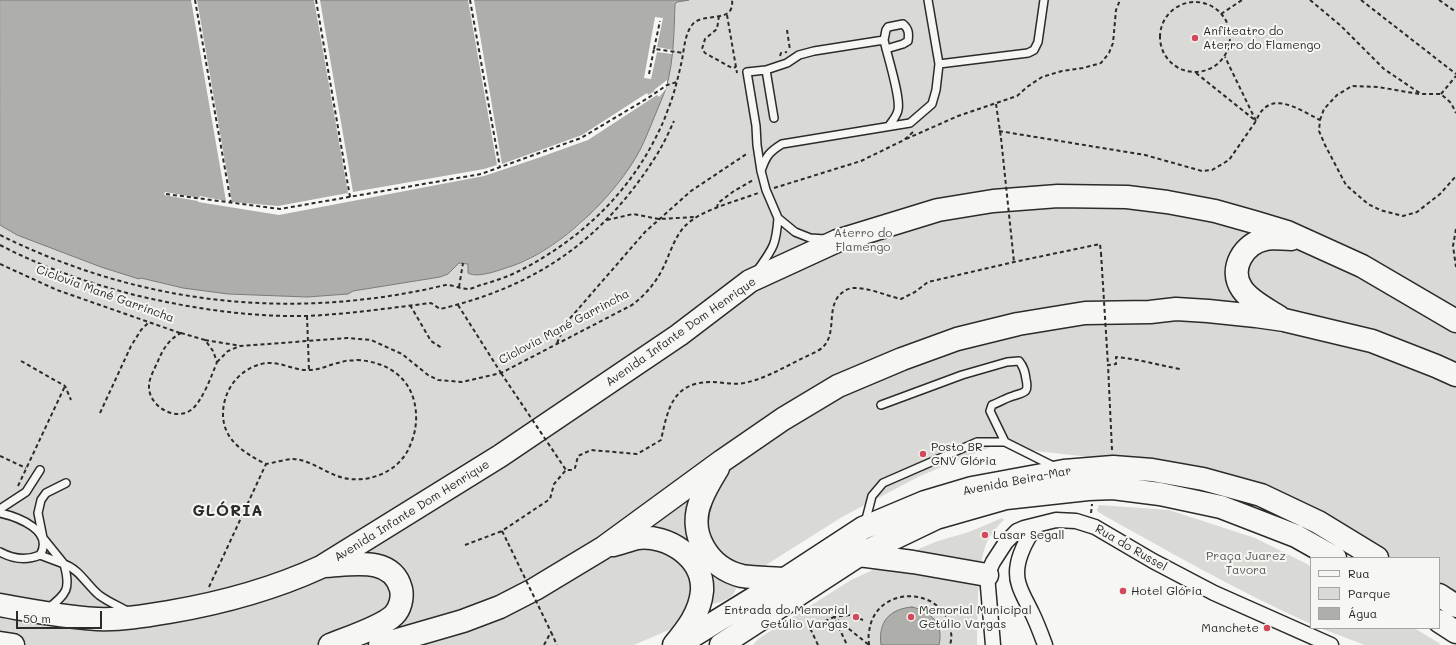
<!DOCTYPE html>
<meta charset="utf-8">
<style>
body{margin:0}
#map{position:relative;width:1456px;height:645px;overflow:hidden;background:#f6f6f2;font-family:Mali,sans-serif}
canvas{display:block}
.legend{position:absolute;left:1310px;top:557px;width:130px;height:72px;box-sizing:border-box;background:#f6f6f2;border:1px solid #a5a5a2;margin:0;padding:5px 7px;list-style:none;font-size:12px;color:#2b2b2b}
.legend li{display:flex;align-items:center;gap:8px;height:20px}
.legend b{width:20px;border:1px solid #a5a5a2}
.scale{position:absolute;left:16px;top:611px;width:86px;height:18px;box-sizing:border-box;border:2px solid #2b2b2b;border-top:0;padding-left:5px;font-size:12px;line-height:14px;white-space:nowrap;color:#2b2b2b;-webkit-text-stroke:3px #f6f6f2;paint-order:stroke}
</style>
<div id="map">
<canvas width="1456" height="645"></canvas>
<ul class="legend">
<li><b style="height:5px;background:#f6f6f2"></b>Rua</li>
<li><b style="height:11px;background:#d9d9d5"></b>Parque</li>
<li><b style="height:11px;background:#aeaeab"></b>Água</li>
</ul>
<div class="scale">50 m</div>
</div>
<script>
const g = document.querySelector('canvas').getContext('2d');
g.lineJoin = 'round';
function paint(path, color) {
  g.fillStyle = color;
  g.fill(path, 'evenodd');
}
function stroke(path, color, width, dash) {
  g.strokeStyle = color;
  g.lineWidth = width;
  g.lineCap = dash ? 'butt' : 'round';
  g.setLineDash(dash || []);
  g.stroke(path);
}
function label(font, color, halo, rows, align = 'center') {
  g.font = font + ' Mali,sans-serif';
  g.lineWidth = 4;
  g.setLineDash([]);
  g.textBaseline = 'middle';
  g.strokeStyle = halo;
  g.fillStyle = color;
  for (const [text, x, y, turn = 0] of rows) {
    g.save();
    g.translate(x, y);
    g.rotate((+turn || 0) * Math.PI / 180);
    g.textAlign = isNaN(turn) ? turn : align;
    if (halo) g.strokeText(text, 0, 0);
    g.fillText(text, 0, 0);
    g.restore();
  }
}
paint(new Path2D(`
 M689,0H1456V597L1439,586V558H1392L1305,505L1115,460L993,446L920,476L842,517L739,582L734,593L729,598L721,602L708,605L671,629L634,645H0V225L17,235L139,279L141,278L228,294L307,297L348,294L352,291L440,277L448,274L459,263L468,264L471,275H474L499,270L527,261L549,248L580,225L602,201L640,150L666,89L673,44L675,4L677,2Z
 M1099,505L1169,510L1255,538L1307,564L1311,567V624C1237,591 1168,551 1098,512L1097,510Z
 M1002,518L1004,520C998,525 992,533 988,540C976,562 978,618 977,645H753L758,639L851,580L923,547L938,541L969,532Z
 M1320,628H1414L1439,643L1440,645H1365Z`), '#d9d9d5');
const water = new Path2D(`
 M0,0H689L677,2L675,4C674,31 674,61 666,88C663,97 659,105 656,113C651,125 646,138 640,150C617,194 560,250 512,266C502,269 478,279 468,273V264L459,263L448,274L440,277L353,291L348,294L307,297L228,294L183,288L141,278L139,279L101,267L17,235L0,225Z
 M912,607C931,611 944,624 939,645H881C878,622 889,609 912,607Z`);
paint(water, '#aeaeab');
stroke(water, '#7a7a78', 1);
paint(new Path2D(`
 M191,0H197L232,202L278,206L348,193L314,0H320L353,192L484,169L497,165L468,0H474L502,164L582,135L647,93L648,95L655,91L654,90L667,80V85L666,89L659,97L657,95L588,140L538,158L484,176L279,215L198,202V201L164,195L165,192L199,198L200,196L226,201Z
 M655,17L663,18L657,47L673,50L672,54L657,52L651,79L644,78Z`), '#f6f6f2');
const lane = new Path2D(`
 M884,40L886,30L888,27L903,24C909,29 909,34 908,41L903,44L886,49
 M939,64L1028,53L1034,50L1038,42L1044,0
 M766,70L774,118
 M761,171C766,156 769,152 782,144L910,123L932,104L936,90L939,64L928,0
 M778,218L766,190L761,171L757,145L756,126L747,72L766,70L787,63L799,55L814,51L884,40C887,55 901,97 898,110C897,116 892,121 889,126
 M757,271C773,248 776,246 778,218L795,232L810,238L825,239
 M881,405L962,375L1007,362L1019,361C1024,367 1025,372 1026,379C1029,393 1025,392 1013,396C1006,398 1000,402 992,405L990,411L1005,442
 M0,509L26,492L40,470
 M0,513C18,517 55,531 40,555C26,561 13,559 0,552
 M865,523L872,496L883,483L977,442H1005L1055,467
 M40,555L64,564L43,538L38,513L41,500L46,493L66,483
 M47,609C67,594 71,589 64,564C79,569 87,585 99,595C108,602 119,606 129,612`);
const street = new Path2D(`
 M1037,525C1025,541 1012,565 1019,585C1022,595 1028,604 1032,613C1037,623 1041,634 1045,645
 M993,645L987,575L993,562L1006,542L1017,531L1024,528L1056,520L1076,521L1095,527L1153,561L1214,593L1331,645`);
const primary = new Path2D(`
 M859,555L913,562L987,575
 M1439,595L1456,606
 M1439,621L1456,632
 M678,645L785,579L863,528L925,502L972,488L1064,471L1113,467L1152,470L1203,479L1261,495L1318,522L1377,558
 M721,645L859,555L936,518L1006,498L1088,489L1113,488L1160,494L1221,507L1296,536L1335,558`);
const highway = new Path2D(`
 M1279,317C1267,309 1250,301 1242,289C1228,269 1244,243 1266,239C1273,237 1283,239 1291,239
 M718,468C712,478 705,489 701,500C687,533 708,568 742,576C754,578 772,578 785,579
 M613,545C621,543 629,540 637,538C668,534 704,558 702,591C700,613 687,629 674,645
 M324,566C351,565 392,555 401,589C403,598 400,609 394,615C382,627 347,638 330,645
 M0,605C32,611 64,617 97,619C121,620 145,616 169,612C222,603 273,589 321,567L500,456L679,335L750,281L837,241L938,210L993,201L1058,196L1127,197L1167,202L1215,211L1254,222L1287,232L1362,266L1456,321
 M0,643L13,645
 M380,645L463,621L500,607L535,589L603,548L722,461L783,419L838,386L902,359L957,339L1018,324L1085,313L1150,312L1176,309L1208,311L1256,316L1284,320L1372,341L1436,366L1456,375`);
stroke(lane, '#2b2b2b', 10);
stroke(street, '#2b2b2b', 17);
stroke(primary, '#2b2b2b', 25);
stroke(highway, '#2b2b2b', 25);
stroke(new Path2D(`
 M195,0L231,203
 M316,0L350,197
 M470,0L500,168
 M1310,0L1340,25L1384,69L1421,94H1441L1451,103L1456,113
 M1361,0L1456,74
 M1439,0L1456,12
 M1160 37a35 35 0 1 1 70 0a35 35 0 1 1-70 0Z
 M1221,14L1242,0
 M727,15L737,73
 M719,16L717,29L705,39L702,49L705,53L732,68L736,67
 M787,30L790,50
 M654,49L660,21
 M780,56L781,53L787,52
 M1196,73L1256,121L1225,57
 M649,74L654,49L684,53
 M1441,94L1456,76
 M996,104L1001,138
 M1320,120L1324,109L1337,95L1352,86L1378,87L1419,94
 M999,131L1145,155L1202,171L1212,170L1229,160L1256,121C1269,88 1298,109 1320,120L1319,131L1325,145L1346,185L1368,204L1380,210L1403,216L1417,212L1440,194L1456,176
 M906,139L958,116L1017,96L1027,87L1042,77L1062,71L1083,68L1101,63L1109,53L1113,43L1116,10L1120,0
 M774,188L861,161L904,140L913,132
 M166,194L280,209L481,174L581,138L648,98L667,85L677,82
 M717,208L718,203L734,191L753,180
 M607,220L633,214L659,219L696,217
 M1456,229L1453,246L1456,267
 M0,235C135,302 280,320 428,289C433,288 440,286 446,285C453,285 461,289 468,289C472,289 477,286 481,285C495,281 510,276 523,269C580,239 627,195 656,137C660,129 664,121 667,112C674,95 678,78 682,60C684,49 685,34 692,25C702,11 735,25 732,0
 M0,245C44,268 91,284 139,296C195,309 249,317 307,316C349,314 390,308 431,303L440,309C537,286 603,240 656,156C663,145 669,132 674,121
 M0,264L57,290L180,333
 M459,287L463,263
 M410,305L431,341L442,348
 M458,305L501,373
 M307,316L309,370
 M181,333L205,340L213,351L217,362C212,375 202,402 191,410C174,422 148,405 149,386C149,378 155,368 158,361C163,349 169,339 181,333Z
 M205,340L241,346L347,338L371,340L402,354L428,375L438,380L462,382L501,373L632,305C645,295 655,284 663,268C670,254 674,237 686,225C701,210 737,201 758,193
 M557,343L566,323L645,232L691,191L748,153
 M357,360C378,361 400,370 410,390C418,406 418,427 411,443C402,470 371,484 344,478C326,474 312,460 293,459C286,459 273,463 266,464C244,453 223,440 223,414C223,389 241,366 267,363C282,362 295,371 309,370C321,370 330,364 342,362C346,360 352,361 357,360Z
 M21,361L65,386L71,400
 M217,362L228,351L240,346
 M100,413L131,346L141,330L149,322
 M1112,450L1108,365L1116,364V357C1138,359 1158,365 1180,369
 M0,456L26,468
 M18,486L65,386
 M1091,513L1092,504
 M502,531L508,543
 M465,545L502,531L550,499L554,484L566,470H572L575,468L578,456L591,450L637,454L661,440C668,409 672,383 710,382C721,382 733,385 744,383C764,379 781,369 799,360C806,356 818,352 823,347C839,331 823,303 846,290C859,283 886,296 901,299L915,292L928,282L1014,262L1100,244L1101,253
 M209,587L266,464
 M863,620L850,615L834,617L869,645
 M551,632L557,645
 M544,645L551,632
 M818,645L810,628L834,617L847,645
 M869,645C869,641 868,637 869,633C873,584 946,584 951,633C952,637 951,641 950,645`), '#2b2b2b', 2, [4, 3]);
stroke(lane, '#f6f6f2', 7);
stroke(street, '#f6f6f2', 14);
stroke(primary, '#f6f6f2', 22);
stroke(highway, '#f6f6f2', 22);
stroke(new Path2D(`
 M1001,138L1014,262
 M1101,253L1108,365
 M501,373L566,470
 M508,543L551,632`), '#2b2b2b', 2, [4, 3]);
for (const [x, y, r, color] of [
 [1195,38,4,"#d1495b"],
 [923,454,4,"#d1495b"],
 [985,535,4,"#d1495b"],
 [1123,591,4,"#d1495b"],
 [856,617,4,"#d1495b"],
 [911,617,4,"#d1495b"],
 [1267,628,4,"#d1495b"]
]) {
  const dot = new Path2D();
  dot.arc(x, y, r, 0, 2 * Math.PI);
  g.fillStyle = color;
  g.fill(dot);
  stroke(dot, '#f6f6f2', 1.5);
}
label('12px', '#2b2b2b', '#f6f6f2', [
 ["Anfiteatro do",1203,31],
 ["Aterro do Flamengo",1203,45],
 ["Posto BR",931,447],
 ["GNV Glória",931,461],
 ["Lasar Segall",993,535],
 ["Hotel Glória",1131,591],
 ["Entrada do Memorial",848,610,"right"],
 ["Getúlio Vargas",848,624,"right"],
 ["Memorial Municipal",919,610],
 ["Getúlio Vargas",919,624],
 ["Manchete",1259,628,"right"]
], 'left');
label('12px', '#565656', '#f6f6f2', [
 ["Aterro do",863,233],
 ["Flamengo",863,247],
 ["Praça Juarez",1246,556],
 ["Tavora",1246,570]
]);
label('12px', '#2b2b2b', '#f6f6f2', [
 ["Ciclovia Mané Garrincha",105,294,20],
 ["Ciclovia Mané Garrincha",564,327,-28],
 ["Avenida Infante Dom Henrique",681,332,-35],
 ["Avenida Beira-Mar",1017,481,-11],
 ["Avenida Infante Dom Henrique",412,511,-32],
 ["Rua do Russel",1131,548,30]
]);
g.letterSpacing = '1px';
label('bold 16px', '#2b2b2b', '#f6f6f2', [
 ["GLÓRIA",228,511]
]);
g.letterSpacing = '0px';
</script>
